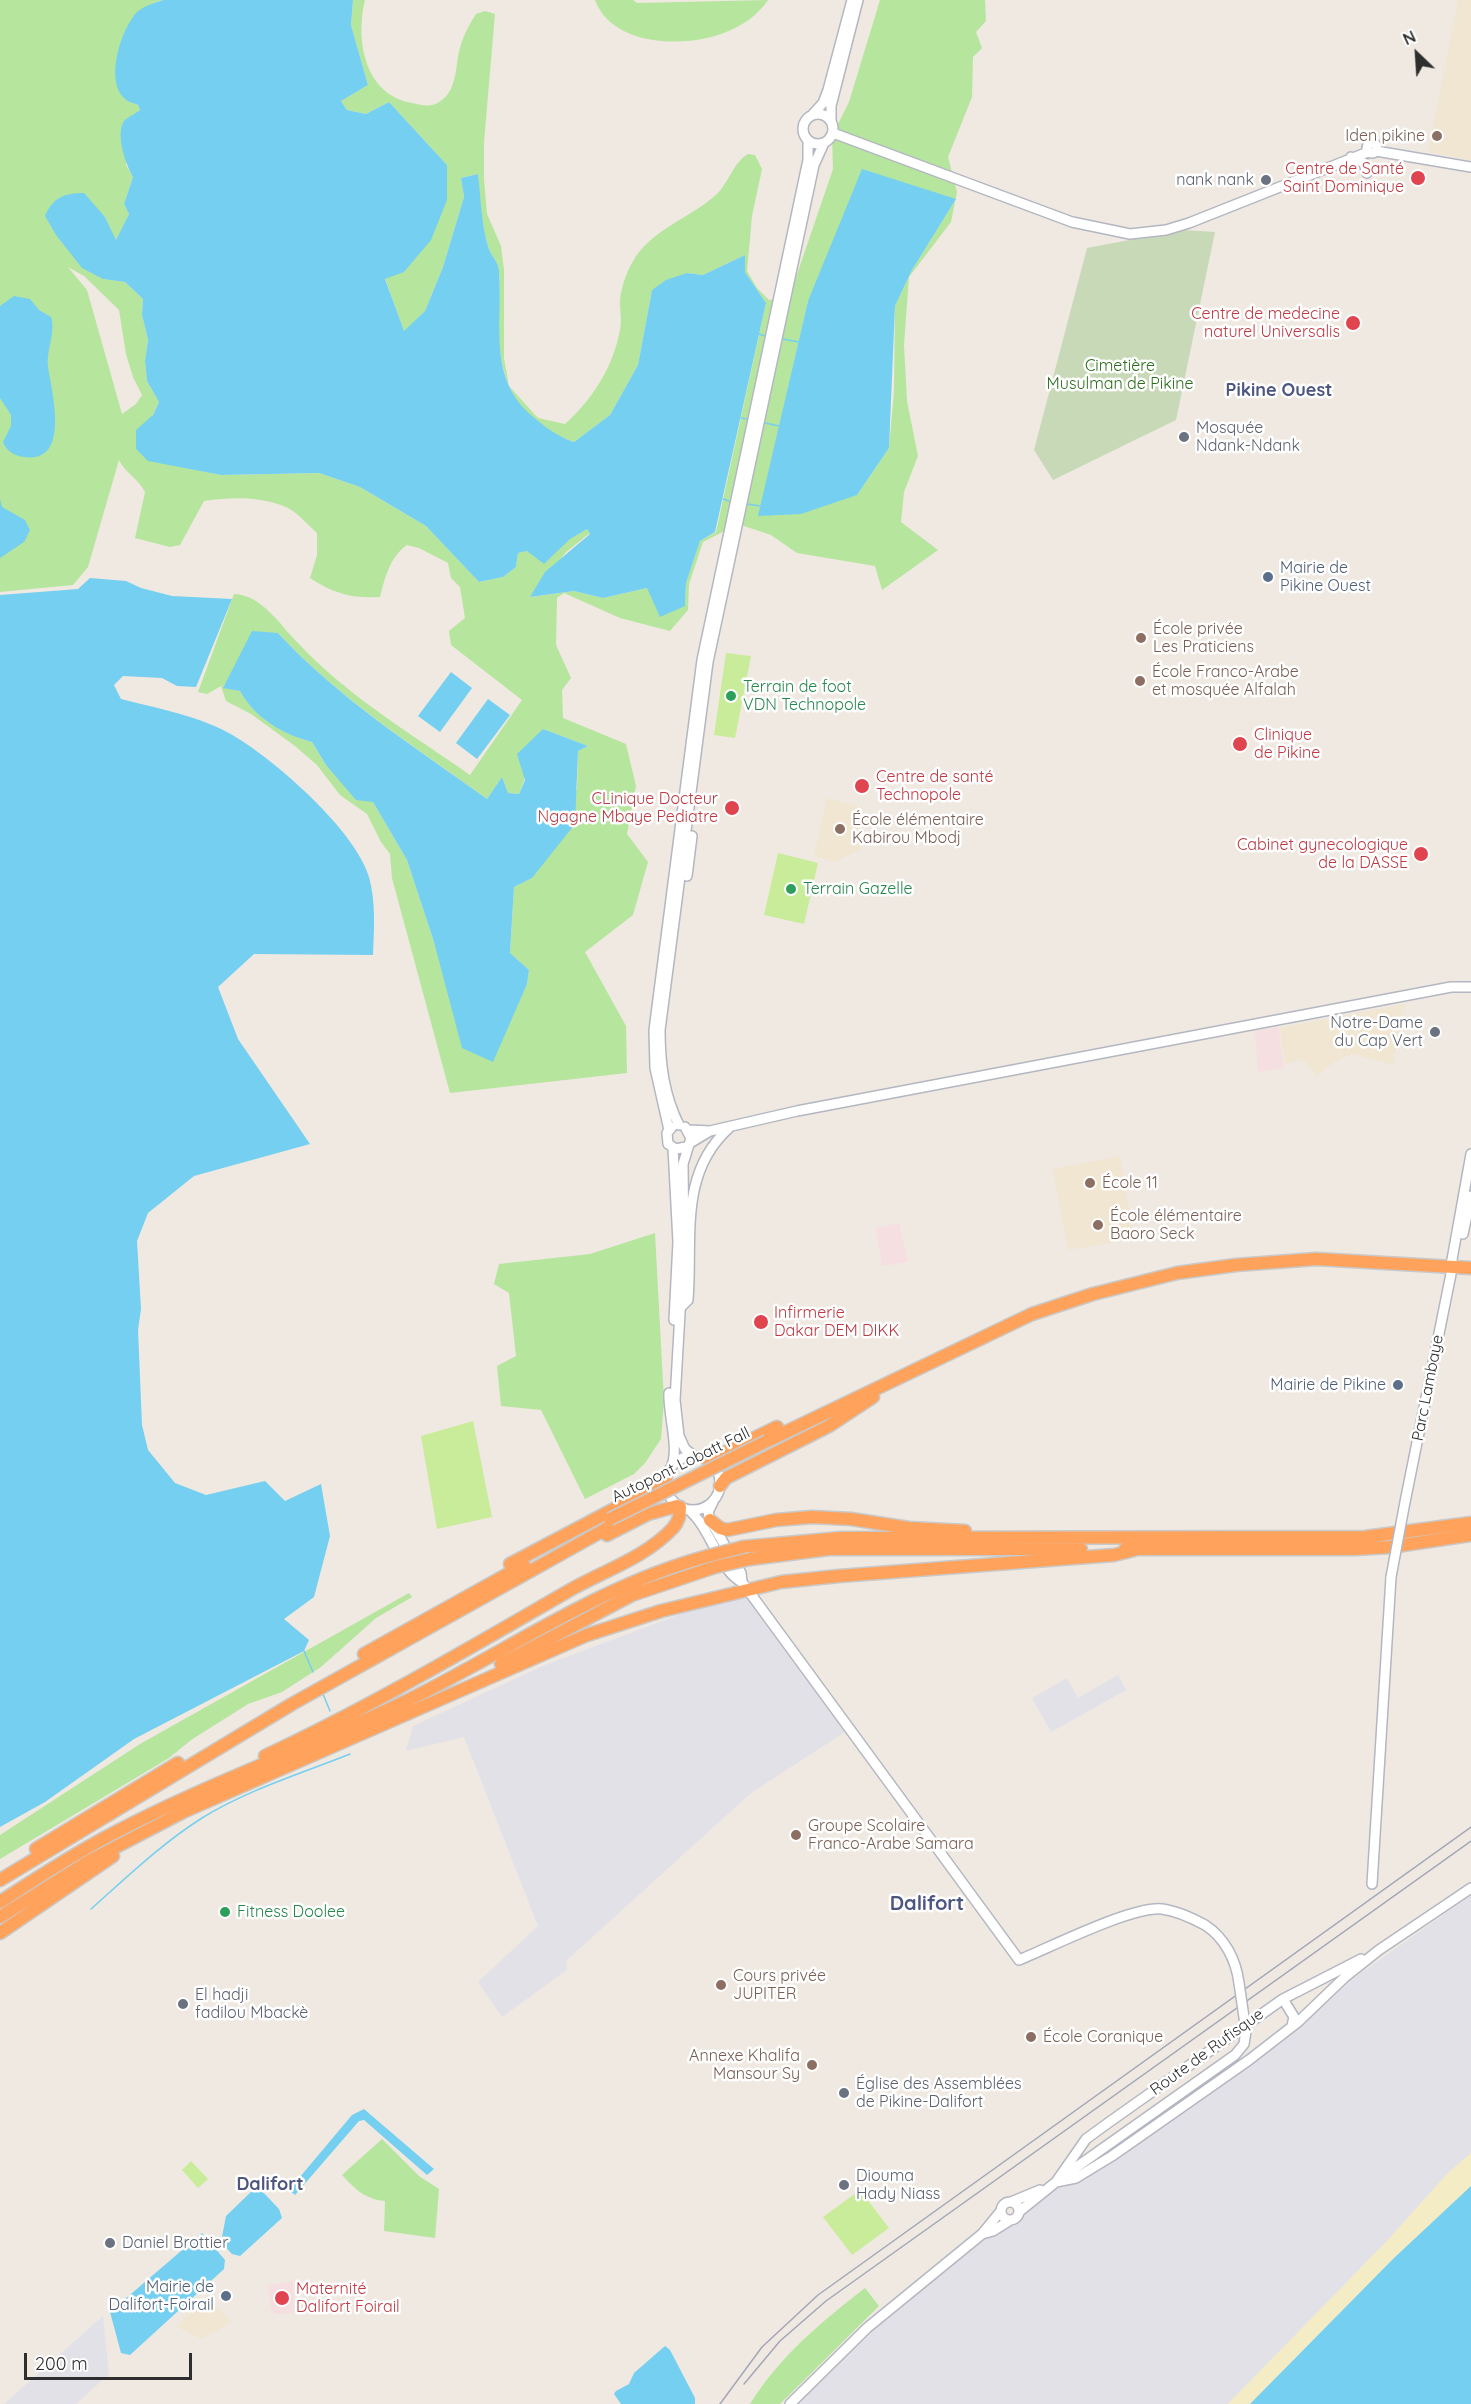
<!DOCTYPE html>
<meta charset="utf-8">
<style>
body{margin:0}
#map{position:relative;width:1471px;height:2404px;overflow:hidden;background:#efe9e1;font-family:Quicksand,sans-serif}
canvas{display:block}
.north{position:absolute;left:1387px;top:24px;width:60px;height:60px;-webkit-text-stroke:4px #fff;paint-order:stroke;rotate:335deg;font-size:16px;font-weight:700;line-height:24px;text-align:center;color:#2e2e2e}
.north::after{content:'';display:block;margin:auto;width:21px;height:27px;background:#2e2e2e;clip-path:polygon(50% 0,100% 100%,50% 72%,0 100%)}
.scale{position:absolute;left:24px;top:2353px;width:168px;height:27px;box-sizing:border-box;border:3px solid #2e2e2e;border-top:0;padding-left:8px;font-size:18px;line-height:21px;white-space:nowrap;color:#2e2e2e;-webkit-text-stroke:4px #fff;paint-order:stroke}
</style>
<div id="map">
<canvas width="1471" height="2404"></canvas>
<div class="north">N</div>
<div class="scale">200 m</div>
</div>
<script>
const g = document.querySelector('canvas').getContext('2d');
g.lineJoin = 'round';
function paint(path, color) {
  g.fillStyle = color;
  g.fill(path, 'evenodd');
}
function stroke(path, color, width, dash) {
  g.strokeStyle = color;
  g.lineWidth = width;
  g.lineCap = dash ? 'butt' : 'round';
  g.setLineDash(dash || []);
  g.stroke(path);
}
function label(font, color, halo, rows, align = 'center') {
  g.font = font + ' Quicksand,sans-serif';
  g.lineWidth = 5;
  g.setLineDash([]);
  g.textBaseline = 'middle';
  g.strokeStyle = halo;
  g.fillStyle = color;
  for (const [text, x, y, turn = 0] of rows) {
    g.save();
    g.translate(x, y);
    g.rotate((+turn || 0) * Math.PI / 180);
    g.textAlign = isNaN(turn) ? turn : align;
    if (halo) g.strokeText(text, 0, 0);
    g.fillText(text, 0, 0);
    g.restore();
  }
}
paint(new Path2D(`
 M745,1595L845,1732L751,1793L566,1961L567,1970L502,2017L478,1982L538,1926L464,1737L406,1751L413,1726L545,1665L694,1609Z
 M1118,1675L1126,1690L1051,1732L1032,1698L1067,1678L1078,1698Z
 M1471,1895V2153L1448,2173L1387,2241L1228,2404H798L866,2335L944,2269Z
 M103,2316L109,2374L76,2404H4Z`), '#e3e1e8');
paint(new Path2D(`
 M1458,0H1471V160L1428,152Z
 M827,798L862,807L860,850L834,862L814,856Z
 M1405,1004L1393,1065L1354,1054L1334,1062L1317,1076L1303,1059L1285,1064L1280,1028Z
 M1120,1156L1134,1239L1068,1250L1053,1169Z
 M207,2296L231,2322L202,2339L176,2326Z`), '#f0e6d1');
paint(new Path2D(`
 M1278,1027L1284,1068L1258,1072L1255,1031Z
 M899,1223L908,1262L882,1266L876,1228Z
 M293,2281L294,2313L275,2314L271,2310L268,2285Z`), '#f5dfe0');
paint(new Path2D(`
 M0,0H163L153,3L125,99L138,105L140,110L135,114L126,165L133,177L124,204L129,214L116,241L105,217L96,208L103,279L125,282L143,299L142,315L148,340L145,361L147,381L159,402L136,449L148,460L221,475L319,473L360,487L426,526L479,582L503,577L516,567L518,553L527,551L550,558L570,538L587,529L590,533L566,552L531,597L574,591L603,598L647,588L685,606L686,583L700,541L716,532L766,303L745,272V255L703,275L687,273L652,290L638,365L610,415L574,442C517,421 500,384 498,326C498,307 501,289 499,271C499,262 490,255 488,246C481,223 480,198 478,174L461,178L464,197L443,267L425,311L404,332L385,278L447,165L389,102L366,114L347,110L341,101L368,85L351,25L353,0H365C355,41 365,95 412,103C421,105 431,108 439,102C458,91 455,65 460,48C463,36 469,25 476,14L485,11L495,14L484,142V179L487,214L501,246L504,270V358L509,386L538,418L565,424C593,399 613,367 620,330C622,321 620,311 620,303C620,291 626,273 632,263C649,230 691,218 717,194C729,182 733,163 748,154L755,155L762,169L752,216L747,271L757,288L769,300L780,298L792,289L833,169L832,136L849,102L880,0H985L986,21L976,32L982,48L973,57L972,97L948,157L957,192L951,222L909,277L904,345L907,401L918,456L904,492L901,522L938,550L882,590L875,566L797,553L771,535L738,524L703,542L689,584L688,610L670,631L620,618L564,593L557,598L556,645L571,678L562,690L563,718L626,744L636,786L627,834L648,862L633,915L585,952L626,1026L627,1073L450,1093L392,878L390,854L381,842L367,814L340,795L317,765L295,746L251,714L226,701L221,686L207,694L198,692L234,594C262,595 280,625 298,643C347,696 412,734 470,775L522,700L451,645L449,631L465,618L460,587L451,578L448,563L419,548L407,545C390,557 385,577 380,597C353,599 332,593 310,578L317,555V533C308,525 298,513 288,508C262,496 232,497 204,501L180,545L170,547L135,538L145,492C138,478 126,474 119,460L88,567L73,585L0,592ZM956,199L912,270L895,306L894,391L889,448L857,495L759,515L808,301ZM68,267L84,276L119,310L126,354L133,377L142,395L136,404L122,414L87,290ZM278,633C338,698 416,747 487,799L502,777L508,793L519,794L543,729L588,746L578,751L577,789L532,878L514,887L510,953L529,970L527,984L509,1020L434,942L407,860L373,802L326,765L312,742C282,734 255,717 240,691L223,687Z
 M595,0H633L637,3L768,0C759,13 748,22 733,29C693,49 613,49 595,0Z
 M655,1233L664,1401L661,1439L645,1463L634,1474L585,1499L541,1410L501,1406L497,1366L516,1356L509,1293L494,1284L499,1264L590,1254Z
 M409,1593L412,1597L376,1618L321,1667L282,1692L248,1704L191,1740L169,1758L0,1859V1835L140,1744Z
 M382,2139L419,2176L439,2189L435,2238L384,2231L385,2201C365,2199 356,2190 342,2175Z
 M865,2288L879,2306L780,2404H750C781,2355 820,2323 865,2288Z`), '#b6e59e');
paint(new Path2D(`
 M1471,2153V2186L1394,2258L1250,2404H1228L1387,2241L1448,2173Z`), '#f3ecc5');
paint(new Path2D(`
 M1183,230L1215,232L1176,420L1053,480L1034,450L1087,248Z`), '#c8d9b8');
paint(new Path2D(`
 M726,653L751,656L735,738L714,735Z
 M778,853L818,863L804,924L764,915Z
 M473,1421L492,1517L437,1529L421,1436Z
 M191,2161L208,2179L198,2188L182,2170Z
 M860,2190L889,2228L852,2255L823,2217Z`), '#c9ec9a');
paint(new Path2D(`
 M163,0H353L351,25L368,85L341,101L347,110L366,114L389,102L447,165V200L431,240L404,272L385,279L404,331L425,311L443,267L464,197L461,178L478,174C481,198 481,223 488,246C490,255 499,262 499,271C503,323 487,377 532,416C546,428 557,436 574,442L610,415L638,365L652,290L666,280L687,273L703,275L745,255V272L766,303L715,532L700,541L686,583L685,606L660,617L647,588L603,598L574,591L530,597L545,572L590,534L587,529L570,539L544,564L527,551L518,553L516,567L503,577L479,582L426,526L360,487L319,473L221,475L148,461L136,449V430L153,415L159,402L147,381L145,361L148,340L142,315L143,299L125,282L103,279L82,268L56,235L45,216C53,197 65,193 84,193L105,217L116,240L129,214L124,204L133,177C126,165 115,134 124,121C128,117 135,114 140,110L138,105C134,103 128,102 125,99C104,81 121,29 137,12C144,6 154,3 163,0Z
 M862,169L956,199L912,270L895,306L889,448L857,495L801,514L758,516L808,301Z
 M14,296L30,299L39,310L51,317C56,333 46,350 48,367C52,393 71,464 24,457C15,456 6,451 3,442L11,426V415L0,398V306Z
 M0,499L2,507L25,520L30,530L24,542L0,558Z
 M90,578L126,581L141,588L172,596L232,599L196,687L177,686L162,678L123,676L114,685L121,699C157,708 203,717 234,736C275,760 356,831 369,877C376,902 374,929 373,955L254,954L218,987L238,1039L310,1144L194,1176L148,1213L137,1241L141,1309L138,1330L142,1425L148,1450L175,1483L206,1495L265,1481L285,1501L321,1484L330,1536L314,1597L284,1619L309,1640L304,1651L134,1739L45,1802L0,1827V595L78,589Z
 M252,631L278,633C338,698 415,747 487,799L502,777L508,793L519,794L525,780L517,754L543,729L588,746L578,751L575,824L532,878L514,887L510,953L529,970L527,984L493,1062L462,1048L434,942L407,860L373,802L356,800L326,765L312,742C282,734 255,718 240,691L223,688Z
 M451,672L472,688L440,732L418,716Z
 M488,699L510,715L477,759L456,743Z
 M364,2109L434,2169L427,2175L364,2120L359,2121L295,2195L289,2190L352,2115Z
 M1471,2186V2404H1250L1394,2258Z
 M260,2189L279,2209L282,2218L240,2256L232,2254L221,2242L226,2216L253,2190Z
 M202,2233L225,2260L224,2269L130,2355L121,2353L110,2312Z
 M665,2346L670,2350L695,2398V2404H621L614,2394L616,2391L629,2384L634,2373Z`), '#75cff0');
stroke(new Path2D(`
 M759,334L765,336
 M783,339L799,342
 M741,418L747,419
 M765,423L779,426
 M723,499L729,501
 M747,504L760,506
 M304,1651L313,1672
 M323,1694L330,1711
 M91,1909C126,1878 161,1844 202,1818C247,1790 300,1774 350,1754`), '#75cff0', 1.5);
const secondary = new Path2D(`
 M803 129a15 15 0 1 1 30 0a15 15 0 1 1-30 0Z
 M813,114L823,103L828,90L852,0
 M831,120V106L858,0
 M833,133L1072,222L1130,234L1166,230L1189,223L1368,152
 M1367 148a5 5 0 1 1 10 0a5 5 0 1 1-10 0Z
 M1376,151L1471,167
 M1351,157L1364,163L1367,173
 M687,876L692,836
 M679,1125C664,1095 660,1064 660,1030L708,662L814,165L824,143
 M672,1127L667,1133L668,1144L676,1149L686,1147
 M685,1127L691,1138L683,1164L684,1243L675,1400L679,1436L685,1449L694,1456
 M669,1130L655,1068L654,1030L702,660L808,160V141
 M689,1130L710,1131L797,1111L1451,987H1471
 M690,1143L710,1131
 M673,1148L678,1242L674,1320
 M1463,1234L1471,1196
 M1451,1265L1471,1154
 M682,1306L688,1300C693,1239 678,1174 729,1128
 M669,1393C668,1414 679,1447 672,1465
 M666 1483a27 27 0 1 1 54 0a27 27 0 1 1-54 0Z
 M713,1502L708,1512L710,1520L741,1573L742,1582
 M1405,1502L1451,1274
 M689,1510C710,1527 720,1572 742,1582L1019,1960C1051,1947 1132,1906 1162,1909C1178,1911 1192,1918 1205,1925C1225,1938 1236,1960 1239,1983
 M1372,1884L1391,1577
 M1283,1999L1294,2017L1292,2026
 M1061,2178L1235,2055L1244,2044L1246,2031
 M1056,2182L1086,2139L1108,2123L1283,1999L1361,1959
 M1001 2211a9 9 0 1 1 18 0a9 9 0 1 1-18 0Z
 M1011,2202L1040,2190
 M1020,2211L1056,2182L1076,2178L1112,2156L1249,2060L1298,2022L1345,1977L1379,1950L1471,1888
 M982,2234L993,2231L1009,2221
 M790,2404L867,2328L982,2234L1000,2212`);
const highway = new Path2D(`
 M767,1441L1032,1314L1093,1294L1177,1273L1236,1265L1316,1259L1471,1268
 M705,1458L718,1456L777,1427
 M720,1486L726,1478L829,1426L873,1397
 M710,1520L720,1528L727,1530L776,1520L812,1517L851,1519L909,1528L965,1531
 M607,1535L648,1514L677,1506
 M743,1547L841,1538L1365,1537L1471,1523
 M1125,1549H1355L1390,1547L1471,1535
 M750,1559L829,1549H1081
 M510,1564L654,1488L666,1478
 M364,1654L524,1565
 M501,1664L632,1595L715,1567
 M265,1756C368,1708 466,1650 565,1593C600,1572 644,1559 673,1528C679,1521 680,1515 680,1507
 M36,1849L178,1763
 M0,1880L292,1704L613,1525
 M0,1902C37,1878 73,1854 112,1834C204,1785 304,1750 398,1705C501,1656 596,1586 708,1556
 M0,1917L89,1861L183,1812L587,1635L661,1611L781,1582L839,1576L1114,1555L1134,1550
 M0,1933L113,1856`);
stroke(secondary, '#b4b7c1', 12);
stroke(highway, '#c9c9c9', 15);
stroke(secondary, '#fff', 9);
stroke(highway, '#ffa35c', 12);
stroke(new Path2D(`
 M744,2384L780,2341L826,2301L1471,1841
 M720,2404L762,2347L818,2295L1471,1827`), '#a3a6b8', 1.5);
const secondaryBridge = new Path2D(`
 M1391,1577L1405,1502
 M1239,1983L1246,2031`);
const highwayBridge = new Path2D(`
 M610,1519L767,1441
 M708,1556L743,1547
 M715,1567L750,1559`);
stroke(secondaryBridge, '#b4b7c1', 12, []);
stroke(highwayBridge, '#c9c9c9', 15, []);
stroke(secondaryBridge, '#fff', 9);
stroke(highwayBridge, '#ffa35c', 12);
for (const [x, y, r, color] of [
 [1437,136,6,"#8d6e63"],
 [1418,178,8,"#e0444e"],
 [1266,180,6,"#6b7280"],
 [1353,323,8,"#e0444e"],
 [1184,437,6,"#6b7280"],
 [1268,577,6,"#5c6f8a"],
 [1141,638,6,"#8d6e63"],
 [1140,681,6,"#8d6e63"],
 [731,696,6,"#2e9e5b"],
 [1240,744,8,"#e0444e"],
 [862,786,8,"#e0444e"],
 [732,808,8,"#e0444e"],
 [840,829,6,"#8d6e63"],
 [1421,854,8,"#e0444e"],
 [791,889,6,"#2e9e5b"],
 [1435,1032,6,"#6b7280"],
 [1090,1183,6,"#8d6e63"],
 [1098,1225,6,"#8d6e63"],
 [761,1322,8,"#e0444e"],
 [1398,1385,6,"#5c6f8a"],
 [796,1835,6,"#8d6e63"],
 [225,1912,6,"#2e9e5b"],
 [721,1985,6,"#8d6e63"],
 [183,2004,6,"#6b7280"],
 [1031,2037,6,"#8d6e63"],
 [812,2065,6,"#8d6e63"],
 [844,2093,6,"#6b7280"],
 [844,2185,6,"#6b7280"],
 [110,2243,6,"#6b7280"],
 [226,2296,6,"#5c6f8a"],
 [282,2298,8,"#e0444e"]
]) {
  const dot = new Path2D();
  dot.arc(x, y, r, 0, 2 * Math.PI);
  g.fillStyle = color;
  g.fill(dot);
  stroke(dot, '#fff', 2);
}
label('16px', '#785e54', '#fff', [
 ["Iden pikine",1425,136,"right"],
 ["École privée",1153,629],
 ["Les Praticiens",1153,647],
 ["École Franco-Arabe",1152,672],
 ["et mosquée Alfalah",1152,690],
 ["École élémentaire",852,820],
 ["Kabirou Mbodj",852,838],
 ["École 11",1102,1183],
 ["École élémentaire",1110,1216],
 ["Baoro Seck",1110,1234],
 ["Groupe Scolaire",808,1826],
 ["Franco-Arabe Samara",808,1844],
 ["Cours privée",733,1976],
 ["JUPITER",733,1994],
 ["École Coranique",1043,2037],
 ["Annexe Khalifa",800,2056,"right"],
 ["Mansour Sy",800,2074,"right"]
], 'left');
label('16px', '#be3a42', '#fff', [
 ["Centre de Santé",1404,169],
 ["Saint Dominique",1404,187],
 ["Centre de medecine",1340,314],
 ["naturel Universalis",1340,332],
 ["Clinique",1254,735,"left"],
 ["de Pikine",1254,753,"left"],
 ["Centre de santé",876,777,"left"],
 ["Technopole",876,795,"left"],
 ["CLinique Docteur",718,799],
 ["Ngagne Mbaye Pediatre",718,817],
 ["Cabinet gynecologique",1408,845],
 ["de la DASSE",1408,863],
 ["Infirmerie",774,1313,"left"],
 ["Dakar DEM DIKK",774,1331,"left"],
 ["Maternité",296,2289,"left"],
 ["Dalifort Foirail",296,2307,"left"]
], 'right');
label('16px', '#5b616d', '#fff', [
 ["nank nank",1254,180,"right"],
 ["Mosquée",1196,428],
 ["Ndank-Ndank",1196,446],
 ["Notre-Dame",1423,1023,"right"],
 ["du Cap Vert",1423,1041,"right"],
 ["El hadji",195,1995],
 ["fadilou Mbackè",195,2013],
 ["Église des Assemblées",856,2084],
 ["de Pikine-Dalifort",856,2102],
 ["Diouma",856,2176],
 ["Hady Niass",856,2194],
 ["Daniel Brottier",122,2243]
], 'left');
label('16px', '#2c6e1b', '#fff', [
 ["Cimetière",1120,366],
 ["Musulman de Pikine",1120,384]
]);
label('16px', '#4e5e75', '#fff', [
 ["Mairie de",1280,568,"left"],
 ["Pikine Ouest",1280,586,"left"],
 ["Mairie de Pikine",1386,1385],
 ["Mairie de",214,2287],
 ["Dalifort-Foirail",214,2305]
], 'right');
label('16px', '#27864d', '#fff', [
 ["Terrain de foot",743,687],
 ["VDN Technopole",743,705],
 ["Terrain Gazelle",803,889],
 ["Fitness Doolee",237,1912]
], 'left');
label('16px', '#2e2e2e', '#fff', [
 ["Parc Lambaye",1428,1388,-79],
 ["Autopont Lobatt Fall",681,1465,-26],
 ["Route de Rufisque",1207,2052,-36]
]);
label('bold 18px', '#4d5680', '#fff', [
 ["Pikine Ouest",1279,391],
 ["Dalifort",270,2185]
]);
label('bold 20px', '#4d5680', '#fff', [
 ["Dalifort",927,1904]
]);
</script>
